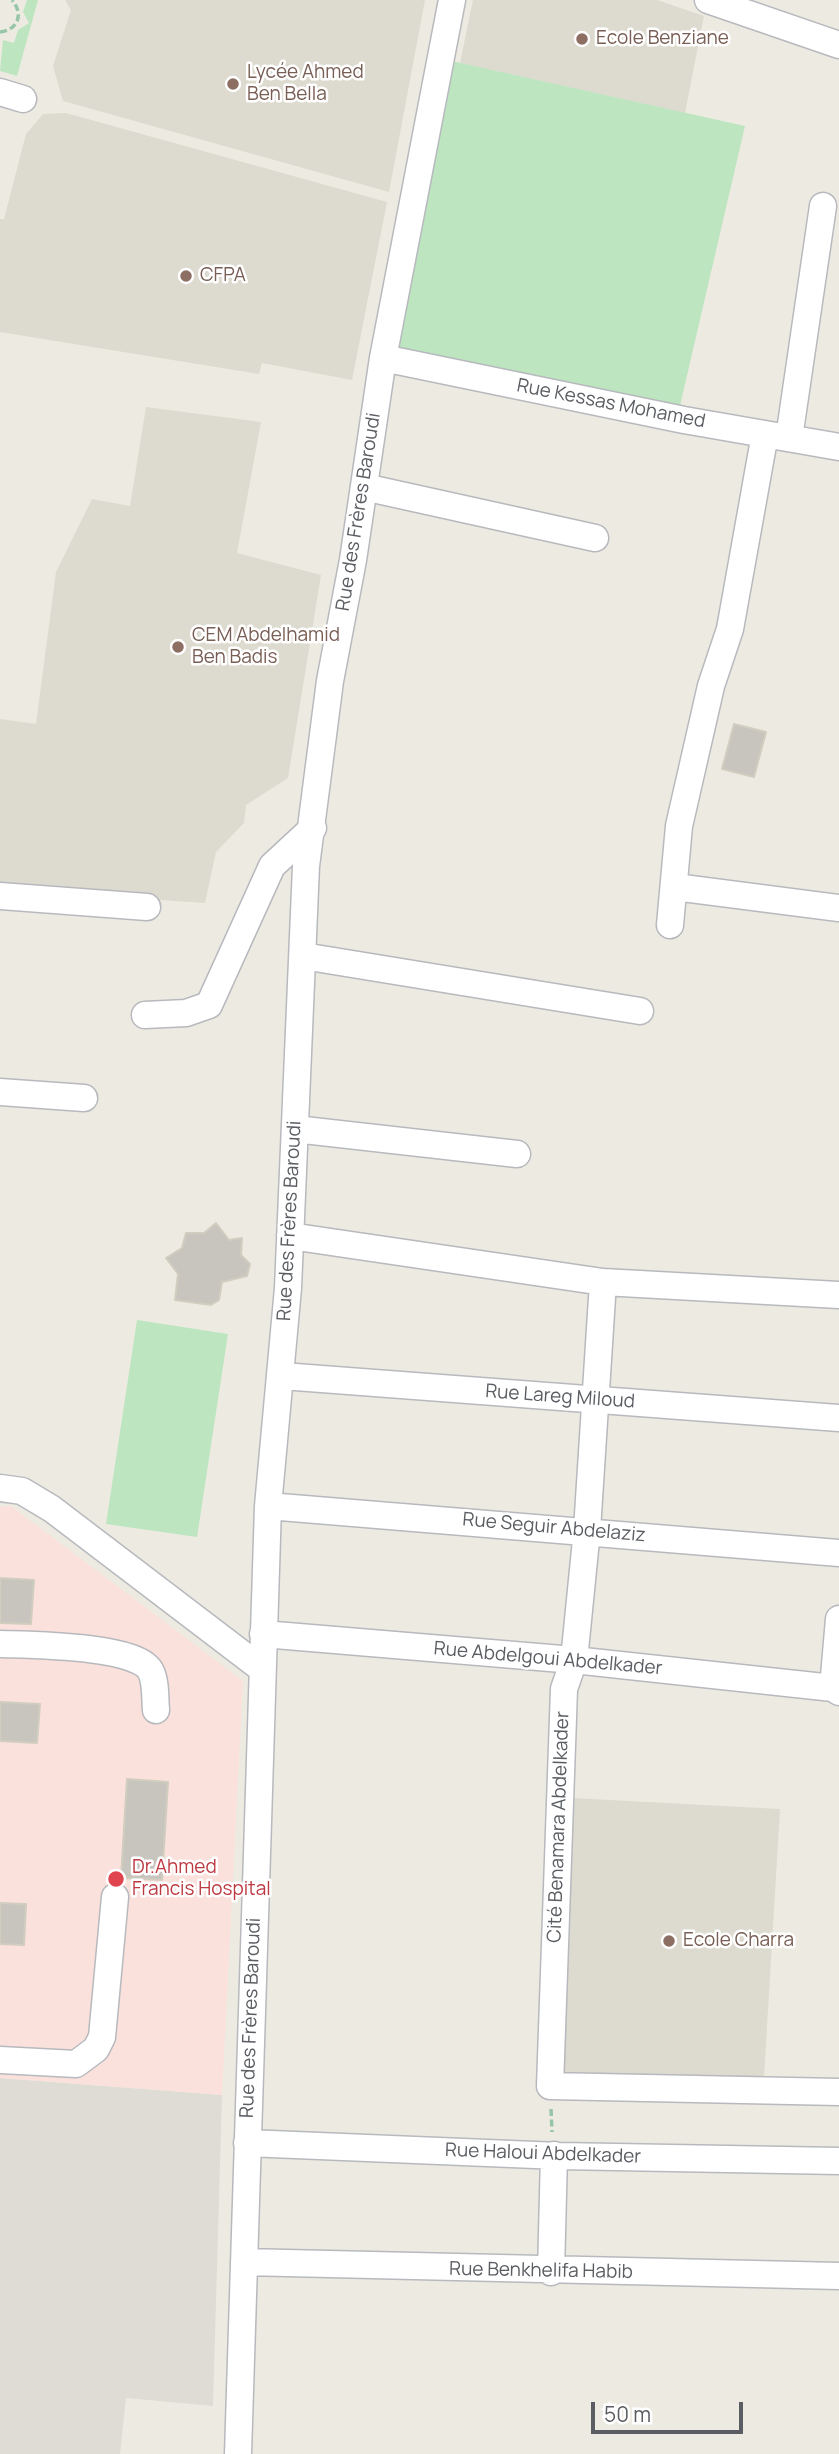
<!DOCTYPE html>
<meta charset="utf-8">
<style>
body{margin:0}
#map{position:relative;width:839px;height:2454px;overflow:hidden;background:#edebe1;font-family:Manrope,sans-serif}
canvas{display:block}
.scale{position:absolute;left:591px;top:2402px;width:152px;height:32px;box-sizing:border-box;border:4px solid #5a5d62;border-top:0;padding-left:9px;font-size:21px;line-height:24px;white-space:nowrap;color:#5a5d62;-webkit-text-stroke:5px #fff;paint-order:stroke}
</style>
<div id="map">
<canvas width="839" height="2454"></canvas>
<div class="scale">50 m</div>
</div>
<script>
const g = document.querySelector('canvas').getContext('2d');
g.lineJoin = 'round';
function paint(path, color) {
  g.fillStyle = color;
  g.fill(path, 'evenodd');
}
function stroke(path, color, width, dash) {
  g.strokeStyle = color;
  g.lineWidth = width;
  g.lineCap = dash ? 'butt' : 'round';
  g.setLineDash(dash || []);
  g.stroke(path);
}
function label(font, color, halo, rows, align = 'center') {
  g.font = font + ' Manrope,sans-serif';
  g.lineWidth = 5;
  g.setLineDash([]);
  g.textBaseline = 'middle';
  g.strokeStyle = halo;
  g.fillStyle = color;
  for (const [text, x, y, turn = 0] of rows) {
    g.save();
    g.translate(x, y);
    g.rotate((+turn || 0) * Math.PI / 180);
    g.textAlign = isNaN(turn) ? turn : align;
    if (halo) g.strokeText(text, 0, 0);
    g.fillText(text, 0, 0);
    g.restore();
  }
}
paint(new Path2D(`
 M0,2078L222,2095L213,2406L126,2398L120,2454H0Z`), '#dedcd5');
paint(new Path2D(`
 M65,0H425L389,192L63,101L53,66L71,10Z
 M473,0H657L704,16L685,113L460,63Z
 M66,113L387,202L352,380L262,363L259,374L0,332V219H4L26,134L43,114Z
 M146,407L261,422L237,553L321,575L288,778L246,805L244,823L216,852L205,903L0,889V719L36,724L56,572L92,499L130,506Z
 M572,1798L780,1809L764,2077L560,2074Z`), '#dddacf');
paint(new Path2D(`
 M11,1506L243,1681L222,2095L0,2078V1507Z`), '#fbe1dc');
paint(new Path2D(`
 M27,0H38L17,76L0,71L3,40L14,43L18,30L29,23L23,12Z
 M452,61L745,126L679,410L393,352Z
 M137,1320L228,1334L197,1537L106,1524Z`), '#bde5c0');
const building = new Path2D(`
 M734,724L766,732L754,777L722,769Z
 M216,1223L229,1240L242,1238L241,1255L250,1264L247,1276L222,1282L219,1300L211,1305L175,1300L178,1274L166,1258L182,1248L186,1233H204Z
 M0,1578L34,1580L31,1624L0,1623Z
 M0,1702L40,1704L37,1743L0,1741Z
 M127,1779L168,1782L162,1880L121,1878Z
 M0,1903L26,1904L24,1945L0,1944Z`);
paint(building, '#c8c5be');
stroke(building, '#d1cdbf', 2);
const minor = new Path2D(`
 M708,0L839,45
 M0,92L23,99
 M383,358L684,420L839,447
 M789,438L823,206
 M364,487L595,538
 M675,887L839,908
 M0,896L147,907
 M670,925L679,826L711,686L730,629L765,434
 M303,956L640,1011
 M145,1015L186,1013L209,1005L272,866L313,828
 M0,1092L84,1098
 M295,1129L517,1154
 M290,1236L603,1282L839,1295
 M603,1282L587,1530L574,1660L564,1689L550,2086L839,2092
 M282,1376L839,1418
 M0,1488L22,1491L52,1509L262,1669
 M268,1506L839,1553
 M263,1634L574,1660L833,1688L839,1692
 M0,1644C28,1645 140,1645 151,1672C156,1682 155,1699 156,1710
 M833,1688L839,1619
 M0,2060L76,2064L96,2049L102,2037L115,1897
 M247,2143L559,2156L839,2161
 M244,2262L839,2276
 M551,2272L554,2155
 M238,2454L268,1506L288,1288L306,866L330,681L353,560L383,358L452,0`);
stroke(minor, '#b7b9be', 29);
stroke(new Path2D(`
 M0,32C18,30 24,14 12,0
 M551,2109L552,2132`), '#96c6a7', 3.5, [7, 3.5]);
stroke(minor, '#fff', 26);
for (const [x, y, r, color] of [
 [582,39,7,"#8d6e63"],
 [233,84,7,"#8d6e63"],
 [186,276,7,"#8d6e63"],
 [178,647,7,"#8d6e63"],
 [116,1879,9,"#e0444e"],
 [669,1941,7,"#8d6e63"]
]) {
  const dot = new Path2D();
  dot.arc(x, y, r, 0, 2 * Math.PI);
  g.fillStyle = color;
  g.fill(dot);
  stroke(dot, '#fff', 2.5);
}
label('19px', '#785e54', '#fff', [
 ["Ecole Benziane",596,39],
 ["Lycée Ahmed",247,73],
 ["Ben Bella",247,95],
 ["CFPA",200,276],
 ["CEM Abdelhamid",192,636],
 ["Ben Badis",192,658],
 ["Ecole Charra",683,1941]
], 'left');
label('19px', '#5a5d62', '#fff', [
 ["Rue Kessas Mohamed",611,404,11],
 ["Rue des Frères Baroudi",359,512,-81],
 ["Rue des Frères Baroudi",290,1221,-87],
 ["Rue Lareg Miloud",560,1397,4],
 ["Rue Seguir Abdelaziz",554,1528,5],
 ["Rue Abdelgoui Abdelkader",548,1659,5],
 ["Cité Benamara Abdelkader",559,1827,-88],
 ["Rue des Frères Baroudi",251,2018,-88],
 ["Rue Haloui Abdelkader",543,2154,2],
 ["Rue Benkhelifa Habib",541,2271,1]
]);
label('19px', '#be3a42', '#fff', [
 ["Dr.Ahmed",132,1868],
 ["Francis Hospital",132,1890]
], 'left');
</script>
